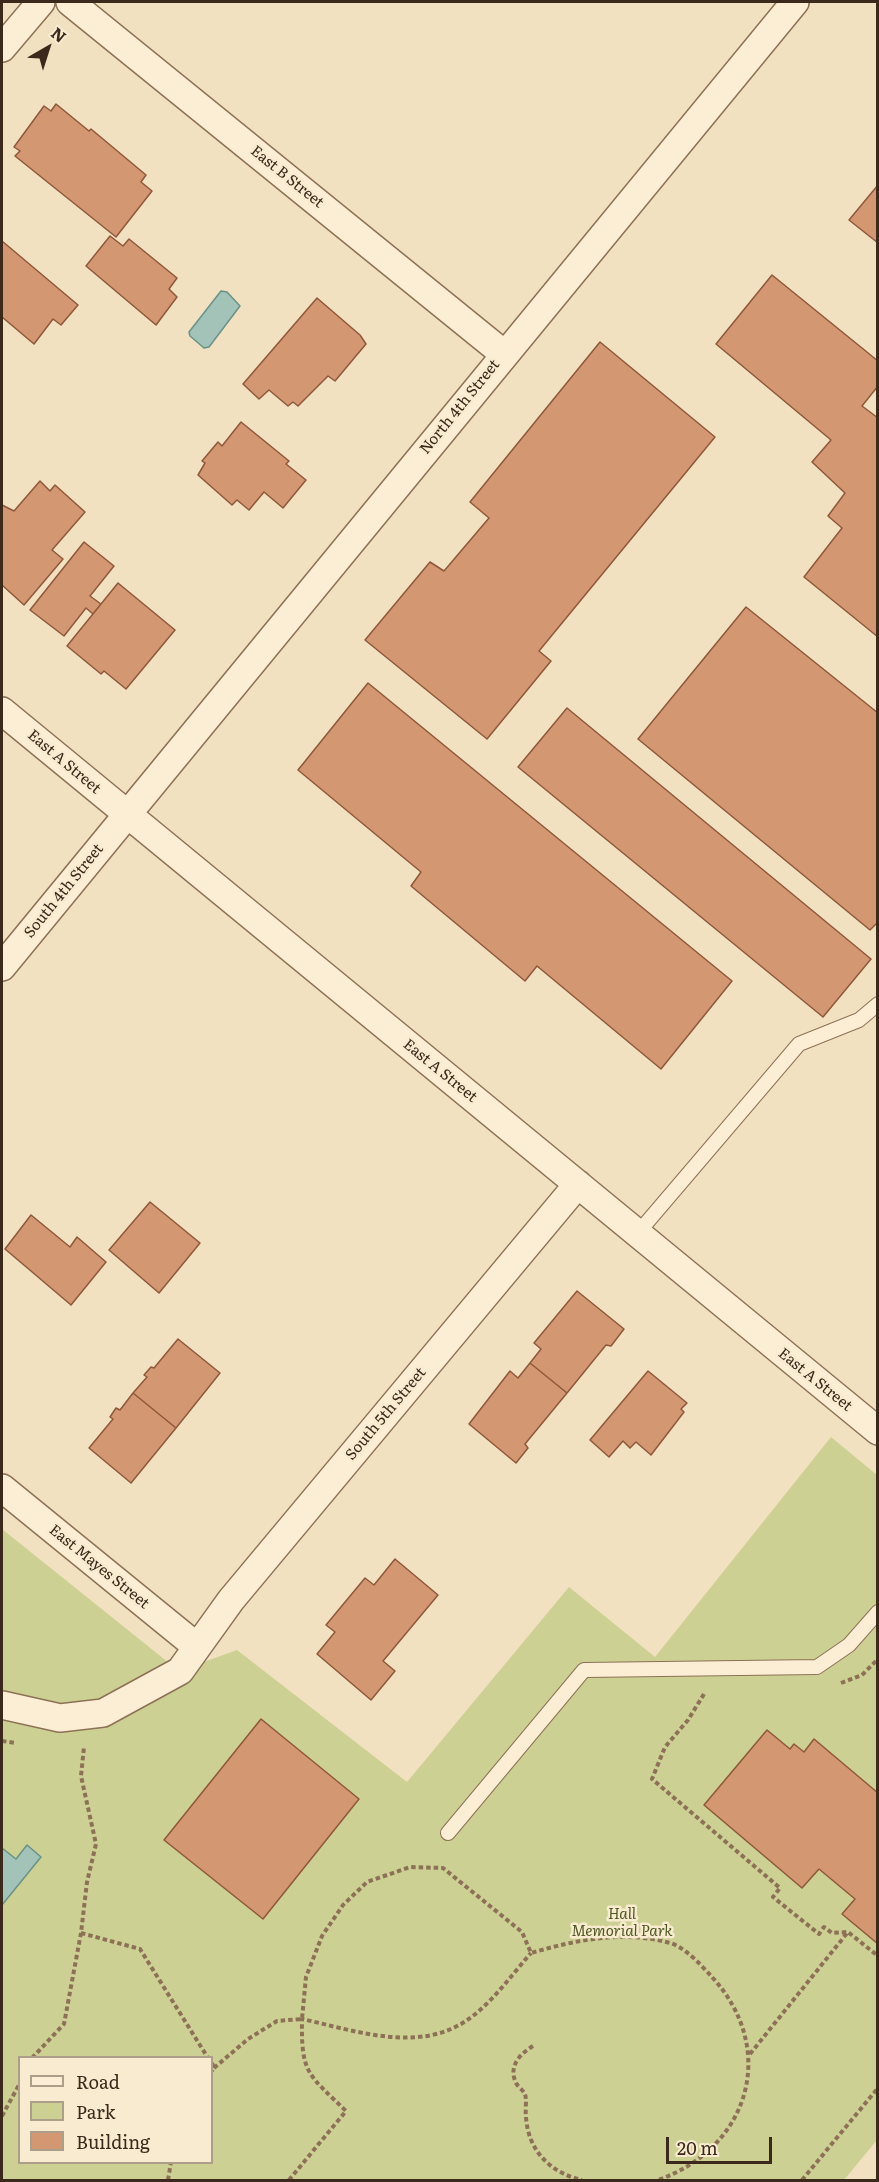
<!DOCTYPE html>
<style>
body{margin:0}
#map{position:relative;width:879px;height:2182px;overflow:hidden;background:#f2e1c0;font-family:Literata,serif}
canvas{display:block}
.frame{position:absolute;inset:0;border:3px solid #3b2a1c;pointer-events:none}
.legend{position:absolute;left:18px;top:2056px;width:195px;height:108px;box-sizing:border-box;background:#f8ebd0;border:2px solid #ac9e88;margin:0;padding:8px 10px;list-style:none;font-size:18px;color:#3b2a1c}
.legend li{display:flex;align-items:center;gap:12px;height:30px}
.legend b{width:30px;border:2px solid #ac9e88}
.north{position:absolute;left:18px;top:18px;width:60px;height:60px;-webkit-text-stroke:4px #f8ebd0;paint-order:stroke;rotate:39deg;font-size:16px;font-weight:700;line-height:24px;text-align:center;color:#3b2a1c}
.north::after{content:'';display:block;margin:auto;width:21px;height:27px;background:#3b2a1c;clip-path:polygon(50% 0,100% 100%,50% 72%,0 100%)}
.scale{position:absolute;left:666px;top:2137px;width:106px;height:27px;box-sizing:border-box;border:3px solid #3b2a1c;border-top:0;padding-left:8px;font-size:18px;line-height:21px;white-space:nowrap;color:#3b2a1c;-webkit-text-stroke:4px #f8ebd0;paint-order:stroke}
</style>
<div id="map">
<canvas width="879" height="2182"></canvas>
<div class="frame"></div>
<ul class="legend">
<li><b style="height:8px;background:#fceed4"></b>Road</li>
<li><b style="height:16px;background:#ccd193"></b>Park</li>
<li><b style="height:16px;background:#d39772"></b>Building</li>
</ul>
<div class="north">N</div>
<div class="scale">20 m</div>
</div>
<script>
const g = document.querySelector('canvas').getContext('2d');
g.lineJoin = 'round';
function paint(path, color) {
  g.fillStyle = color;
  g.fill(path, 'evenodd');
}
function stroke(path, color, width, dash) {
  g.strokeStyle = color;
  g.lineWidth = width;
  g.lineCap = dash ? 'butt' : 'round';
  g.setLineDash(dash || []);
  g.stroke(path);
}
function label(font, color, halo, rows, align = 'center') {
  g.font = font + ' Literata,serif';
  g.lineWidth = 5;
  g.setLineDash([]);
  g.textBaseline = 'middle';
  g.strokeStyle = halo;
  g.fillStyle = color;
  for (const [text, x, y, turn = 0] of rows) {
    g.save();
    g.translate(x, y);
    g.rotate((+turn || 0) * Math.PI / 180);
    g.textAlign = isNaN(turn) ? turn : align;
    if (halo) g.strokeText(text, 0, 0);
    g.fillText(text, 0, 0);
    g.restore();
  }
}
paint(new Path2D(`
 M831,1437L877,1475V2140L844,2180H2V1529L179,1671L237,1650L407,1782L569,1587L655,1657ZM20,2058H212V2162H20Z`), '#ccd193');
const water = new Path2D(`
 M221,291L227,292L240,306L209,347L204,348L190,336L189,332Z
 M27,1845L41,1857L2,1905V1848L16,1859Z`);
paint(water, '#a3c3b9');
stroke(water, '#699287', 1.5);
const building = new Path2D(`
 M56,104L89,131L91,129L146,175L141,182L152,191L116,237L15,156L20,151L14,147L44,106L51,111Z
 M878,185V243L849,220Z
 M110,236L123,246L129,239L177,278L169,289L177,297L156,325L86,266Z
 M2,241L78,305L61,325L53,319L34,344L2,317Z
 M772,275L878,361V386L862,406L878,418V637L804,577L842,528L828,516L845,493L812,462L831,440L716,344Z
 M317,298L360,335L366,344L335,381L328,376L298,406L293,402L288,406L269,390L259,399L243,384Z
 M600,342L715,437L539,651L551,661L487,739L365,640L430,562L444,571L489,518L470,502Z
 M241,422L289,461L286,464L306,480L283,508L264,492L249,510L237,500L232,505L198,475L205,463L202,461L218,442L222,446Z
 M40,481L50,491L55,485L85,512L52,550L63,559L24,605L2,585V505L14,511Z
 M84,542L114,566L90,596L101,604L93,614L86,608L64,636L30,610Z
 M118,583L175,630L126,689L104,671L101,674L67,646Z
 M746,607L878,713V922L870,930L638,739Z
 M368,683L732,981L661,1069L537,966L525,981L411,886L421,872L298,770Z
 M567,708L871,959L823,1017L518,767Z
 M150,1202L200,1243L159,1293L109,1250Z
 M31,1215L70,1247L77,1237L106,1262L71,1305L5,1249Z
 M577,1291L624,1329L611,1346L606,1345L567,1393L530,1363L541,1349L534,1343Z
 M178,1339L220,1373L176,1428L133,1393L147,1377L144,1375L151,1367L154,1368Z
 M530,1363L567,1393L525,1444L528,1448L516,1463L469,1424L510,1371L518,1378Z
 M648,1371L687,1403L681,1409L684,1412L651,1455L636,1442L630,1448L623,1441L609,1457L590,1440Z
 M133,1393L176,1428L131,1483L89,1448L113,1419L110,1417L116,1408L120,1410Z
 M395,1559L438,1595L383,1661L395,1671L371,1700L317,1654L335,1632L326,1625L365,1578L374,1585Z
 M261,1719L359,1799L263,1919L164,1840Z
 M767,1730L790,1749L794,1744L804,1752L814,1739L878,1793V1944L842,1914L855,1899L819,1869L802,1888L704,1805Z`);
paint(building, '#d39772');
stroke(building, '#8e583a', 1.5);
const lane = new Path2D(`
 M637,1234L799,1044L859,1020L878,1004
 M448,1833L584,1670L817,1667L849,1645L878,1612`);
const street = new Path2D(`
 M70,2L504,354
 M2,48L41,2
 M2,711L878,1431
 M2,967L795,2
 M2,1488L196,1646
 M2,1705L60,1718L103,1713L180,1671L231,1600L578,1184`);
stroke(lane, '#8d7156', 16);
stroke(street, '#8d7156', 30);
stroke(new Path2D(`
 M841,1683L862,1675L878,1659
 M704,1694L688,1720L665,1747L652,1779L780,1888L773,1897L819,1934L824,1927L832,1933L848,1932
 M2,1741L16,1743
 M81,1933L140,1949L208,2058
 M533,2046C520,2054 508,2066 516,2083C518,2087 523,2090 525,2094C527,2100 525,2110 526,2117C528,2150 550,2173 582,2180
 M750,2054L848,1932L878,1956
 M32,2058L64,2024L81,1933L87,1882L96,1844L81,1776L84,1747
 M212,2063L214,2068L212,2071
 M214,2068L248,2039L277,2021L302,2019L306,1977L322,1936L343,1905L367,1882L410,1867L443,1868L522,1932L531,1953C576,1940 623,1930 670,1943C685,1947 702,1966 712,1977C779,2050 749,2148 658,2180
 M2,2116L20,2083
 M168,2180L171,2162
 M289,2180L346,2111C308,2074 301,2074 302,2019C348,2029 405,2049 451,2029C484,2015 508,1979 531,1953
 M802,2180L878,2088`), '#8d7156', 4, [4.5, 3]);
stroke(lane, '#fceed4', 14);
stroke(street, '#fceed4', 27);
label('15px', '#3b2a1c', '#f8ebd0', [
 ["East B Street",287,177,39],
 ["North 4th Street",460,407,-51],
 ["East A Street",64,762,40],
 ["South 4th Street",64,891,-51],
 ["East A Street",440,1071,39],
 ["East A Street",815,1380,39],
 ["South 5th Street",386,1414,-50],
 ["East Mayes Street",99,1567,39]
]);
label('italic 15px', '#4d5921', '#f8ebd0', [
 ["Hall",622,1915],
 ["Memorial Park",622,1932]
]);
</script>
